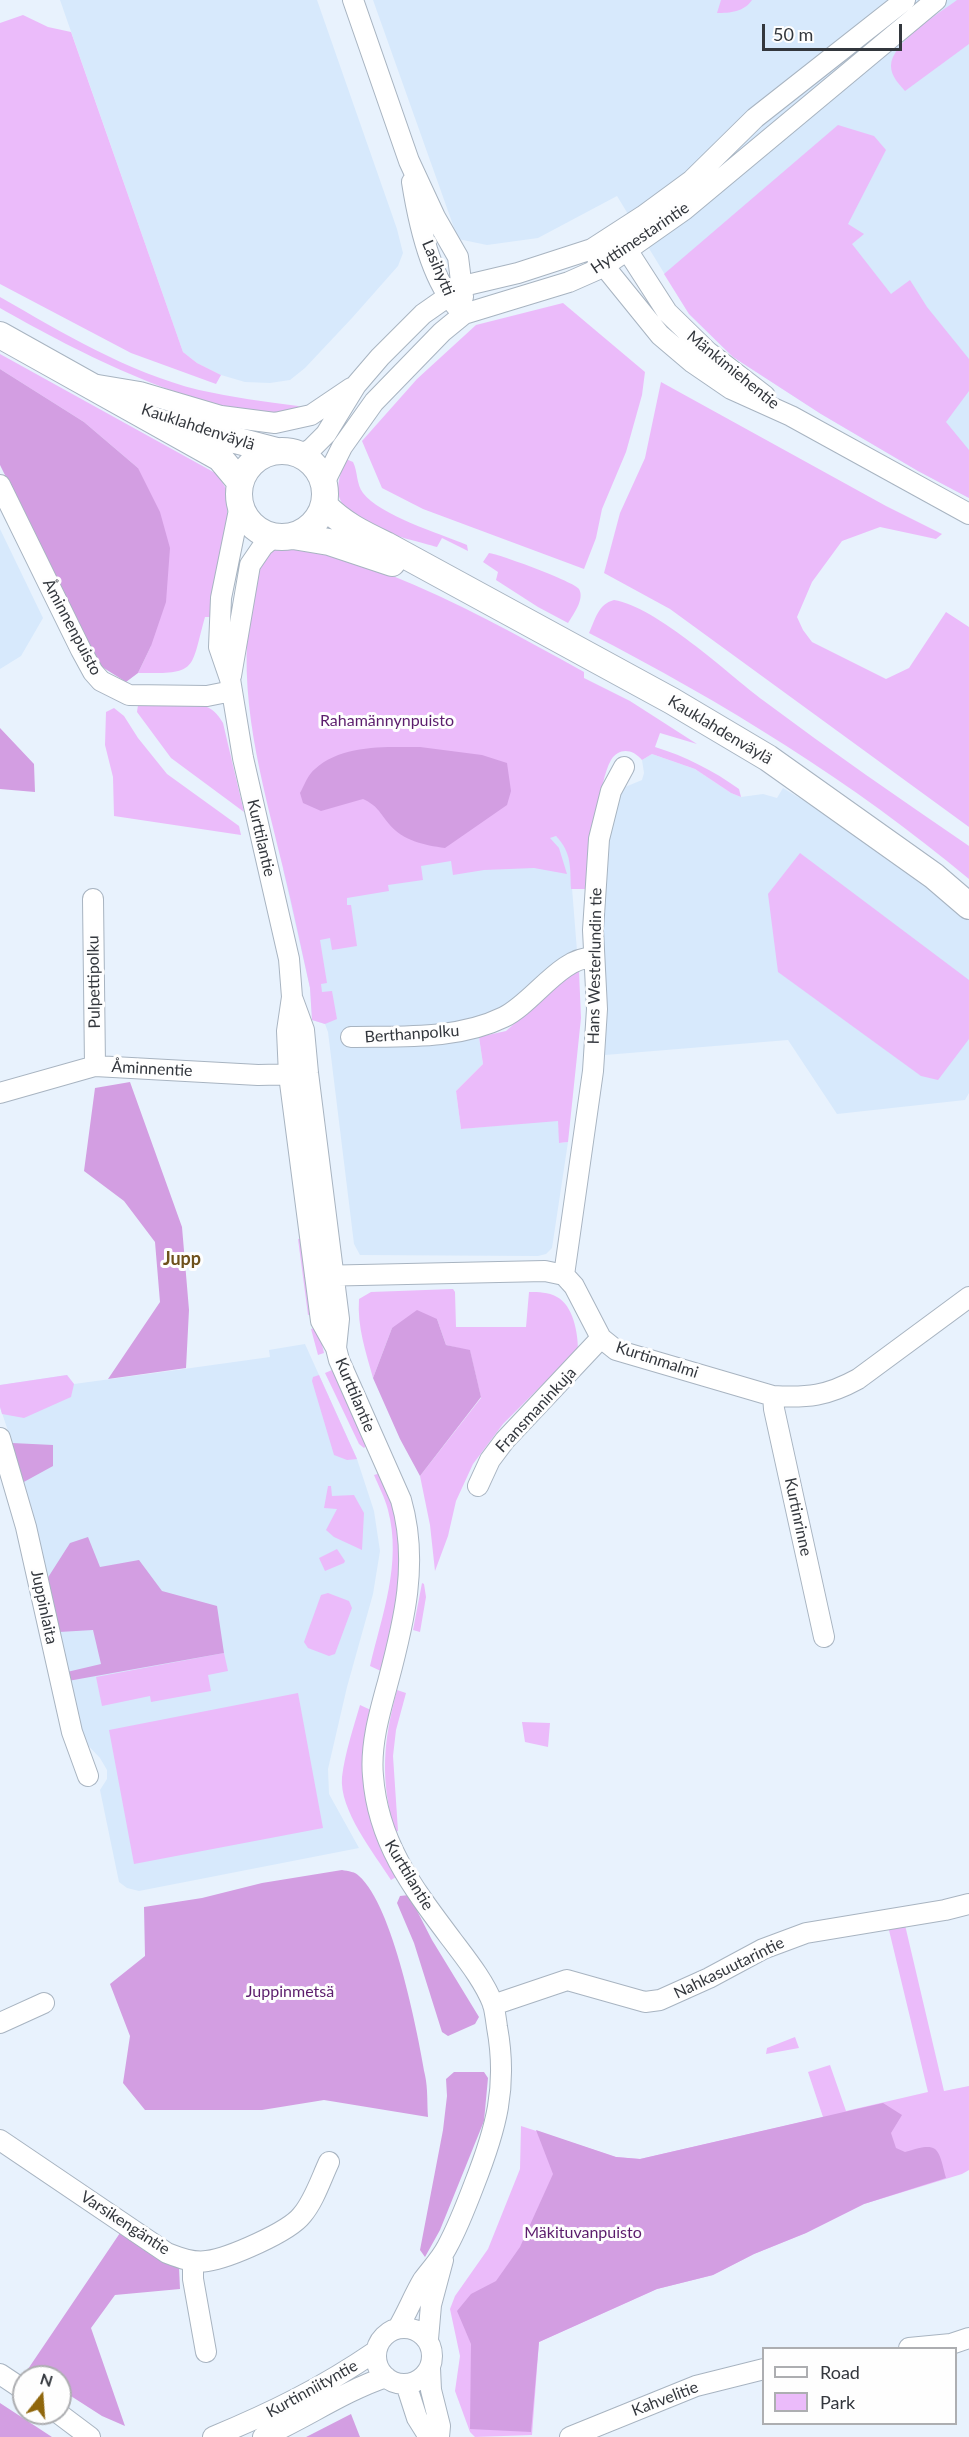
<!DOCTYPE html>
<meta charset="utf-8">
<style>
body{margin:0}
#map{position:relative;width:969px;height:2437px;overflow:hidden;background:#e8f2fd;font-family:Lato,sans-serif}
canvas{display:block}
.legend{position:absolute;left:762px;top:2347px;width:195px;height:78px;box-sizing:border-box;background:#fefefe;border:2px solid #adaeb1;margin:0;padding:8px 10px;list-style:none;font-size:18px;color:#33373d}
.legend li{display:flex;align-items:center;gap:12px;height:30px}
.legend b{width:30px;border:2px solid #adaeb1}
.north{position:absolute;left:12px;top:2365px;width:60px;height:60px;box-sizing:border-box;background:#fefefe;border:2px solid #adaeb1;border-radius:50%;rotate:17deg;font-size:16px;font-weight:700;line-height:24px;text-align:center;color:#33373d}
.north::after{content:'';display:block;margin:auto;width:21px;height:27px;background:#90670d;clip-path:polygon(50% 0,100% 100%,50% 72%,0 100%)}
.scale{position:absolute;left:762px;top:24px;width:140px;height:27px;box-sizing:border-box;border:3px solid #33373d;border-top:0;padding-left:8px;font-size:18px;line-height:21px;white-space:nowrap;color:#33373d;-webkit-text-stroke:4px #fefefe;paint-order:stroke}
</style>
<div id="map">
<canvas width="969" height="2437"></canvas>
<ul class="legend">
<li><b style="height:8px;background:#fff"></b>Road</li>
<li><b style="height:16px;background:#ebbbfa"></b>Park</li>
</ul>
<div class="north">N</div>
<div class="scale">50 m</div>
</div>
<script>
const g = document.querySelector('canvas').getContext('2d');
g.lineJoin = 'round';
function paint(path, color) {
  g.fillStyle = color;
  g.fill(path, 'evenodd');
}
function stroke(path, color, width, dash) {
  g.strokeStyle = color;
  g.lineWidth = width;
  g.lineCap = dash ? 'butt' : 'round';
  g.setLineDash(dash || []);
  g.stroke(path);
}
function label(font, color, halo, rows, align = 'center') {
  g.font = font + ' Lato,sans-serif';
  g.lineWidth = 6;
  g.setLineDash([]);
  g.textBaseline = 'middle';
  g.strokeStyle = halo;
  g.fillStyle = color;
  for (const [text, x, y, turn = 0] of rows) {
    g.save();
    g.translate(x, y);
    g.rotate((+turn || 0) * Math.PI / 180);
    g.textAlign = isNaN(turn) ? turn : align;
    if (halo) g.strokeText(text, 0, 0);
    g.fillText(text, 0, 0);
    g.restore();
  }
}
paint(new Path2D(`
 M60,0H317L397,229L403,253L398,266L352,318L305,368L290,380L270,383L245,382L221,375L197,363L183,352Z
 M373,0H969V498L918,471L821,414L733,357L689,314L617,196L538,238L487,245L458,239Z
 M0,529L43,618L21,656L0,669Z
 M652,754L695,769L731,793L741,797L763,794L777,798L783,788L862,836L945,899L969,920V1093L965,1100L837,1114L788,1040L605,1055L606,1012L602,906L604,860L618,794L625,787L642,780L644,773L642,760Z
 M556,836L566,846L570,863L577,951L566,954L502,1010L457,1037H479L483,1064L456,1091L461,1129L558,1120L560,1143L568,1142L552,1248L546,1254L538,1256L360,1255L354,1244L328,1032L325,1024L312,1020L310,988L283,869Z
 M305,1344L357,1459L374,1511L380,1551L373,1594L347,1687L328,1769L329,1794L359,1848L139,1891L127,1888L119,1882L100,1790L107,1779V1770L100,1758L80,1737L22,1483L12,1443L0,1407V1385L67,1375L74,1384L155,1373L270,1357L269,1350Z`), '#d7e9fc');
paint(new Path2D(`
 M721,0H752C744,12 730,13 717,13Z
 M957,0H969V44L905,91C899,84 891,76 891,66C891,43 939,13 957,0Z
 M23,15L48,27L71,32L183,352L197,363L221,375L216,384L131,353L0,284V23Z
 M838,125L874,136L886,150L848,224L864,234L852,244L891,294L910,280L927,307L969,359V391L946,422L969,450V498L918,471L821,414L733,357L689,314L664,274Z
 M0,297C63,333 127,372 199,390C232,397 265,402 298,406L304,409C223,430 70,348 0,308Z
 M563,303L645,372L642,395L626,452L602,509L596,538L584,569L423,509L382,488L362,441L417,379L476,325Z
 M0,354L217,474L227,490V525L211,617H205C190,670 199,674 138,673L151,646L138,468L84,422L0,369Z
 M661,382L886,506L942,534L936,539L880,527L842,541L812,582L797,617L803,630L812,642L886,679L909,668L946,612L969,627V827L670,609L604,573L620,513L645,458Z
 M346,459L353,462C358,472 356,484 363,493C379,515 441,534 467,545L468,551L442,538L437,547C408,538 340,527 338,490C338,479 342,469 346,459Z
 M298,544C330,549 358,562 388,574C458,602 519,636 584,672V678L630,701L697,744L660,733L655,747C685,756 714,771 739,789L741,797L731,793L695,769L652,754L642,760C633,749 619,747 611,760C598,782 592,860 588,889H571C570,867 572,853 556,836L550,838L559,848L567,874L534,868L484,870L453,875L451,861L421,866L423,880L388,885L389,891L347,898V905H351L357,946L332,950L330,938L320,940L327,983L321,984L322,992L332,991L337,1019L325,1024L312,1020L310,988C301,948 293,908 283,868C262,780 236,695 251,604C253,590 253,572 262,560C271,547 283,545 298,544Z
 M489,553C499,554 575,582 579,589C585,599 573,615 568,623L538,607L496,580L498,572L483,562Z
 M614,600C657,607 727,673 764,701C831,751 900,799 969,846V879C853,782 723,702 589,633C595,620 598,604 614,600Z
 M138,705H202C213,709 217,713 223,723L244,812L171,758L137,712Z
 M114,708L124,716L138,738L167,774L239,826L241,835L114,816L113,777L105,745L106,712Z
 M800,853L969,980V1039L938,1080L921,1076L778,972L768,894Z
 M579,971L581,1018L568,1142L559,1143L558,1121L461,1129L456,1091L483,1064L479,1037L506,1031L569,975Z
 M307,1238L317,1314L308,1315L298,1239Z
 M453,1289L455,1292L456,1327H526L529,1292C539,1292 548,1292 557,1297C573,1305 578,1333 578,1349L503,1424L473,1464L456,1501L448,1536L435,1571L430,1525L420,1476L481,1398L470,1351L446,1345L437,1319L392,1328L373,1378C366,1352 357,1327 359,1299L371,1292Z
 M318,1327L324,1353L318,1355L311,1329Z
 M332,1370L366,1440L367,1445L364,1448L359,1444L325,1373Z
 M67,1375L74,1384L71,1397L24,1418L2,1414L0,1407V1385Z
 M319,1375L357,1459L347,1460L334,1455L312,1381L313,1377Z
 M381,1473L396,1510L403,1575L383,1672L370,1666C382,1615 402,1563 388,1510C385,1498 379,1487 374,1475Z
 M328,1486H331L332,1496L354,1495L364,1513L362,1550L334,1537L326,1530L337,1509L324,1508Z
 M337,1549L345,1561L344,1563L325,1571L319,1558Z
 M422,1583L424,1584L426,1597L420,1632L413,1630Z
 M328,1593L349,1601L352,1608L335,1654L329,1656L308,1648L304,1642L321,1595Z
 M224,1653L228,1671L208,1675L211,1691L151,1702L150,1696L102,1706L96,1677Z
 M397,1690L406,1693L396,1730L393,1756L398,1831L395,1832C380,1780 383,1742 397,1690Z
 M298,1693L323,1828L134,1864L109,1730Z
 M360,1705L373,1711L382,1848L396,1877L391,1880C374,1853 339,1810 342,1777C345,1753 353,1729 360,1705Z
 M522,1722L550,1723L548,1747L525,1742Z
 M905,1925L944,2091L969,2086V2170L962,2174L864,2204L806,2233L754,2254L713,2275L657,2289L539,2342L532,2435L475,2437L470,2432L455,2391L460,2356L450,2309L455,2296L488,2249L520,2169L521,2126L616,2157L640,2159L823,2117L808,2072L830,2065L846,2111L928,2092L888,1926Z
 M795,2037L799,2048L766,2054L767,2048Z`), '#ebbbfa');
paint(new Path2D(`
 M0,369L84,422L138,468L160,512L170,548L166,602L151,646L138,673L126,682L99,665L0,465Z
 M0,728L34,764L35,792L0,789Z
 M420,747L482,755L507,763L511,791L507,805L445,848C424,845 403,841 389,824C379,812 378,806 363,799L321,811L303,803L300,793C304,786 308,774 315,769C342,744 386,747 420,747Z
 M130,1082L182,1227L189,1310L186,1368L108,1379L160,1302L155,1242L124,1201L84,1171L95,1088Z
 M417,1310L437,1319L446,1345L470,1350L481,1397L420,1476L400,1439L373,1378L392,1328Z
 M12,1443L53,1445V1466L22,1483Z
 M88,1537L100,1567L139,1560L162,1591L217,1606L224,1653L68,1681L67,1672L101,1664L93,1630L59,1632L47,1579L70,1543Z
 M342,1870C348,1871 356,1872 359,1876C393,1906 417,2029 425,2075C428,2089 427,2103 428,2117L324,2100L262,2110H145L123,2083L130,2036L110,1984L145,1956L144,1907L202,1898L262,1883Z
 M409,1895L432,1940L479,2017L475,2024L448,2036L442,2032L414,1943L397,1903L400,1896Z
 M454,2072H484L488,2078L484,2121L440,2230L425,2257L420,2250L443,2130L447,2096L446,2079Z
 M883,2103L902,2115L891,2133L896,2148L905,2152C939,2141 938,2147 946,2178L864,2204L806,2233L754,2254L713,2275L657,2289L539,2342L531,2432L470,2429L471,2344L457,2311L471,2294L496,2281L520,2247L553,2174L536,2130L616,2157L640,2159Z
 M122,2230L179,2267L180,2289L115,2295L91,2328L125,2426L102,2416L60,2389V2377H41L28,2369Z
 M0,2403L52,2437H0Z
 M351,2414L360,2437H306L312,2434Z`), '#d39ee2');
const minor = new Path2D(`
 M353,0L409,161L435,217L458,257L463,297
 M412,182C418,220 430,277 456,306
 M620,239L667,312L708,352L765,396
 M596,256L660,335L693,363L731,389L791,416L969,514
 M98,385L140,392L221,416L275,423L311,415L351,388
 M300,455L311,449L326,434L356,385L380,357L423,314L463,286L518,273L592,249L643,216L692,180L755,118L905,0
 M324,483L342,447L374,402L442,332L464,314L569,282L603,267L684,210L936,0
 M0,485L81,650L93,672L101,681L129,695L207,696L232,691
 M240,505L221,598L219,647L230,679L243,758L289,959L292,997L287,1031L289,1075L321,1321L336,1348L339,1360L401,1500C419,1562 404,1622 388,1682C380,1711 370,1745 373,1776C378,1843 413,1888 452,1940C467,1960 484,1981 493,2004C495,2011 496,2020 497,2027C508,2087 496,2129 474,2185C466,2206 458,2227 447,2247C441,2259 431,2269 423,2280C414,2295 407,2313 398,2328
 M231,676L250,565L263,546L275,536
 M93,899L95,1066
 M293,1000L304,1030L308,1073L339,1319L336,1348
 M351,1037C402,1036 457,1040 504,1017C533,1003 562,955 594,958
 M0,1093L95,1066L258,1075L302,1074
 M564,1275L593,1071L597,1009L593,930L599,839L611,791L624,767
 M315,1276L545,1271L564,1275L574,1286L601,1338L616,1350L773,1396C808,1398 827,1396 858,1379L969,1297
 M773,1396L774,1409L824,1637
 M0,1438L26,1527L72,1732L88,1776
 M478,1486L490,1460L505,1440L601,1338
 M493,2005L567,1980L645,2002L660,2000L709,1978L763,1949L806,1933L945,1910L969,1904
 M0,2023L44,2003
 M0,2140L167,2253C180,2258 193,2263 207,2261C229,2258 289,2232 302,2215C314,2201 321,2179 329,2162
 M193,2261V2279L206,2352
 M376 2356a28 28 0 1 1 56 0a28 28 0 1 1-56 0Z
 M428,2339L431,2305L443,2260
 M909,2348L951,2344L969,2338
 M430,2368L431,2390L440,2426L439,2437
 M0,2374L24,2390
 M406,2384L417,2418L429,2437
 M58,2413L90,2437
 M213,2437C273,2412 322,2388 376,2351
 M263,2437C304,2419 344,2391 386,2377
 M570,2437L696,2386L764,2369`);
const major = new Path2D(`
 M0,335L220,458L240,482
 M180,422L208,433L277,451
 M239 494a43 43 0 1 1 86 0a43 43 0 1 1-86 0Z
 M324,505C342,524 363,534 386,545L672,701L768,758L934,876L969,906
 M293,536L329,542L392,563`);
stroke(minor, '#a8b4c1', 22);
stroke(major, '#a8b4c1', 28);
stroke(minor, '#fff', 20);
stroke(major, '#fff', 26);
label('16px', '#33373d', '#fefefe', [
 ["Hyttimestarintie",640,238,-34],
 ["Lasihytti",438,268,67],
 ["Mänkimiehentie",733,370,39],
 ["Kauklahdenväylä",198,427,18],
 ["Åminnenpuisto",72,627,62],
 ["Kauklahdenväylä",720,730,31],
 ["Kurttilantie",261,838,77],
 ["Hans Westerlundin tie",595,966,-89],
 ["Pulpettipolku",94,982,-91],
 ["Berthanpolku",412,1034,-4],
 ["Åminnentie",152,1069,3],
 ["Kurtinmalmi",657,1360,18],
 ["Kurttilantie",355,1395,67],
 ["Fransmaninkuja",536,1410,-47],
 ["Kurtinrinne",798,1517,78],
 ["Juppinlaita",44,1607,78],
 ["Kurttilantie",409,1875,59],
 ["Nahkasuutarintie",729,1968,-26],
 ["Varsikengäntie",125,2223,33],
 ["Kurtinniityntie",312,2389,-29],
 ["Kahvelitie",665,2399,-21]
]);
label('16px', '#5b1c6c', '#fefefe', [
 ["Rahamännynpuisto",387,721],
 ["Juppinmetsä",290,1992],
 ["Mäkituvanpuisto",583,2233]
]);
label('bold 18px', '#6e511b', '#fefefe', [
 ["Jupp",182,1259]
]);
</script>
